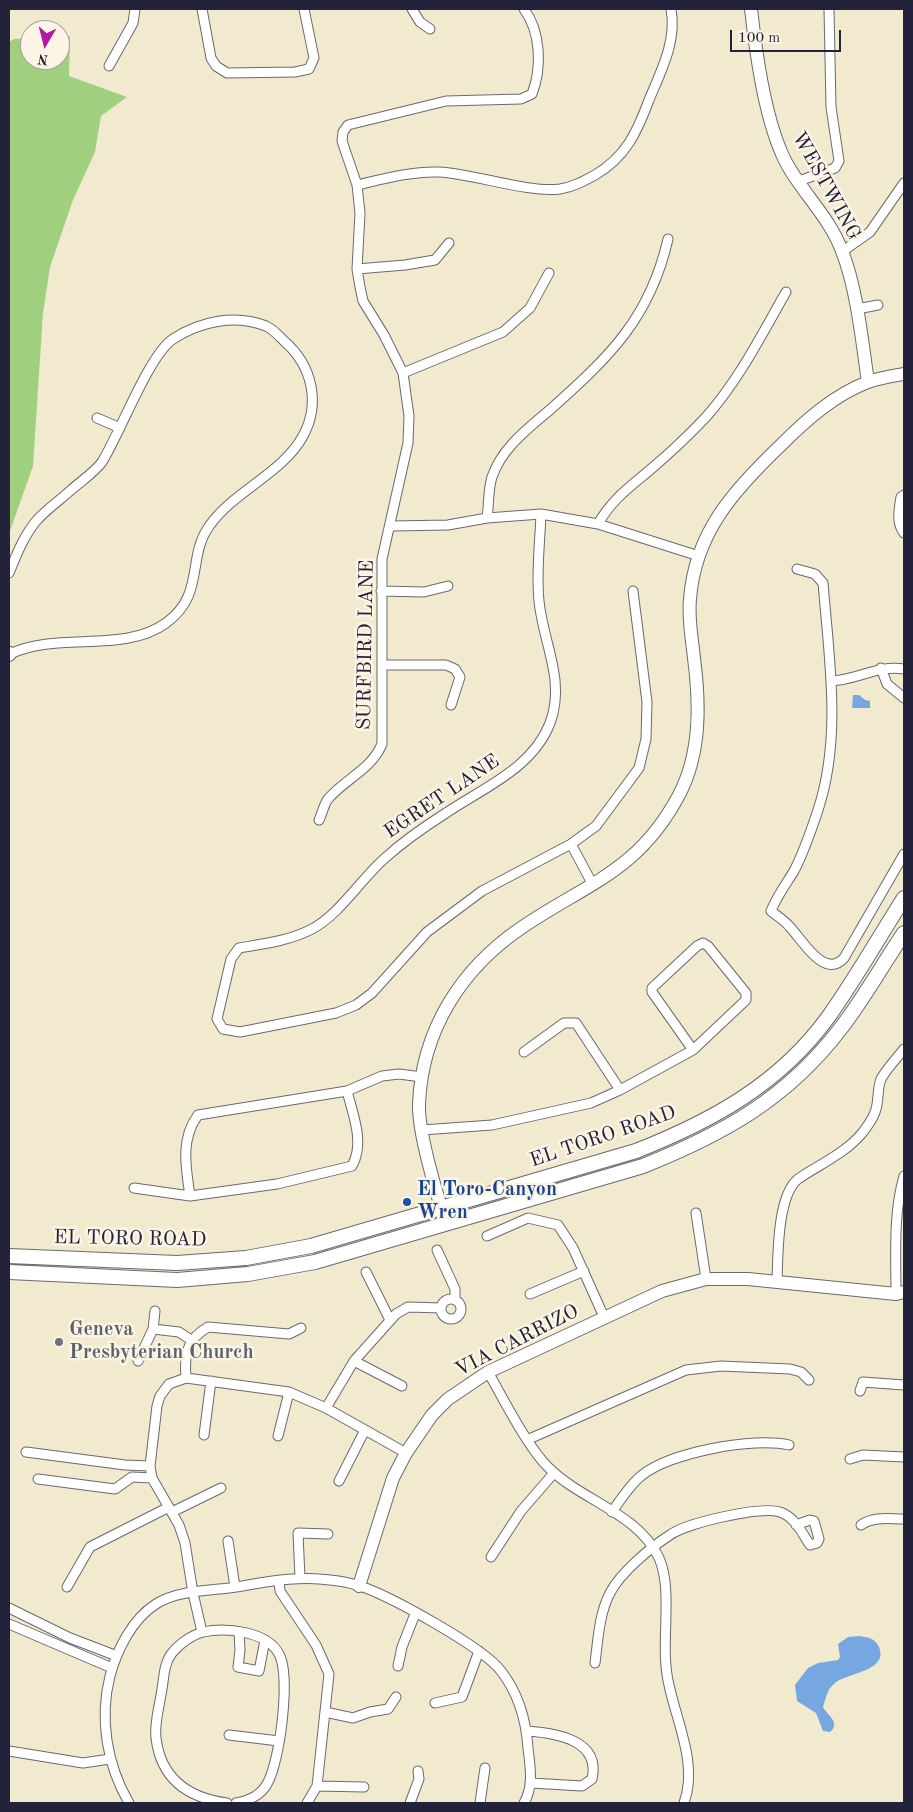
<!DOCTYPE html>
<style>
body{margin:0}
#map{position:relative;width:913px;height:1812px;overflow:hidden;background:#f2eacf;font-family:"Old Standard TT",serif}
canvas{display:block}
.frame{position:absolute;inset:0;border:10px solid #22223b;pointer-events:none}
.north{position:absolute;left:20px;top:20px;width:50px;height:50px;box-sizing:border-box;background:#fcf5e5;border:1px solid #a5a1a1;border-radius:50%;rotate:188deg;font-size:14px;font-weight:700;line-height:20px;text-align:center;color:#22223b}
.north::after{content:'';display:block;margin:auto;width:18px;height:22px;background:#b5179e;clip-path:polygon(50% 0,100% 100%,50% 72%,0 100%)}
.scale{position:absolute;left:730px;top:30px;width:111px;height:22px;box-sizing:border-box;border:2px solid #22223b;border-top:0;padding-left:6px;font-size:15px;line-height:18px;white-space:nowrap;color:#22223b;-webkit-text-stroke:4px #fcf5e5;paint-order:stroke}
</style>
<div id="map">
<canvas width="913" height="1812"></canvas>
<div class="frame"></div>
<div class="north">N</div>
<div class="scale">100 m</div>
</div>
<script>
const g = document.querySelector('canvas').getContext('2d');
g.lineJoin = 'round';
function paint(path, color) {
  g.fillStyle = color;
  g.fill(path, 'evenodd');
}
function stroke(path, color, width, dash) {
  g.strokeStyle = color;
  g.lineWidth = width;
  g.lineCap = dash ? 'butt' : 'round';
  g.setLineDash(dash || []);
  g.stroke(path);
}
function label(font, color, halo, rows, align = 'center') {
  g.font = font + ' "Old Standard TT",serif';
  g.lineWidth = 5;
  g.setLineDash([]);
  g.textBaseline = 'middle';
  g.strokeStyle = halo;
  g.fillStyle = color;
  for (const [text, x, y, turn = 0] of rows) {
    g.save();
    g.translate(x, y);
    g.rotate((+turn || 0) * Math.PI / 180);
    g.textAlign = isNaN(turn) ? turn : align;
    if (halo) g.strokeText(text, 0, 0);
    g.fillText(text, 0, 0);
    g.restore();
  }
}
paint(new Path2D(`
 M70,36L69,76L127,97L101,116L95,152L73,200L50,267L43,313L33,466L9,534V42L14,39L30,38V60H60V37Z`), '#a0d07f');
paint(new Path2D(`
 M853,695H859L865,700L870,701V708H852Z
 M859,1636C867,1637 875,1638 879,1647C889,1671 847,1673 835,1683C827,1689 826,1698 823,1707C828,1716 841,1723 830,1732L823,1731L816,1713L797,1701L795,1685L808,1668L818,1663L838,1660L840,1657L838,1644L848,1637Z`), '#76a7e1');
const street = new Path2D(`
 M202,9L211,58L216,66L227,73L295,72L309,69L314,58L304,9
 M412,9L420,22L430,29
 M109,66L133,23L135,9
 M799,181L835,168L839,161L831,107L829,9
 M357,185C383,179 412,171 439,172C475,174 527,193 560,189C573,187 584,181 595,175C626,157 637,132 649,100C661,71 677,41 671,9
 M843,251L870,232L904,183
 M357,269L405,265L435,260L449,243
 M857,309L878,305
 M403,373L503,332L530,308L549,273
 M97,418L120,428
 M904,495L901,497C899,509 896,523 904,533
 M541,514C540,542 536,573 539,601C543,643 566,681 550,723C533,768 483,788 446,813C424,827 404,841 385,858C361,879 340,914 312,929C289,941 263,944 239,948L231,959L217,1019L223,1029L240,1032L336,1013L356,1005L372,993L427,932L482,891L571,844L596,826L639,768L646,739L647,702L633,591
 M487,518C489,505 488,489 492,477C502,447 529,428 552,408C610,356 650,318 668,239
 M598,524C612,499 629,488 651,469C670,453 689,435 706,417C739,380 762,334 786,292
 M392,526L448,525L487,518L541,514L598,524L699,556
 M797,569L815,574L823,583C829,658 842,737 818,810C811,831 804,852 794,871C786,884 777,896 771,911C777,916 784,920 789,926C802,939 824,980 844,958L904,854
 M9,573C16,556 24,535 37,520C47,509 60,500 71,490C81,481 95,472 102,462C120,433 149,355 173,339C201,321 235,314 266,326C273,329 279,336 284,341C312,365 321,403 303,436C283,473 234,491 210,525C186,557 206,594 166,623C123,654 58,631 10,654L9,651
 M381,591L424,592L448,586
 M384,665H446L455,669L460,677L451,705
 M881,668L887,684L904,698
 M831,681C858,680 876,665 904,669
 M319,820C322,814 324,804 328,799C346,778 371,770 382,744V559L408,443L409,416L403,373L384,335L363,301L360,287L357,269L360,213L357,185L342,141L343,132L348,125L446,101L521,99L532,94C542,68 541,32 524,9
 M571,844L593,885
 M524,1052L564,1023H576L620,1090
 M422,1130L492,1125L591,1103L620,1090L693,1050L746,1000V993L708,946L703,943L697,946L652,988V992L693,1050
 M134,1188L190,1196L277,1184L352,1166C365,1143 353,1115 347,1091
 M190,1196C186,1168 180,1139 198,1115L347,1091L382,1076L399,1074L422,1077
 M696,1213L706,1279
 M487,1236L528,1218L558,1225L573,1248L604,1317
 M437,1250L455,1289V1300
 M366,1272L390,1320
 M777,1282C778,1256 777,1196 798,1179C820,1164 846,1153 863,1132C868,1125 874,1118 876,1109C879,1099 877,1089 881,1079C887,1068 897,1058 904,1049
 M530,1294L584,1271
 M896,1294C896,1255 893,1214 904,1176
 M441 1309a10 10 0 1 1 20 0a10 10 0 1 1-20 0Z
 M153,1329L179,1332L191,1340
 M138,1361L153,1329L155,1311
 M354,1361L402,1386
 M488,1372C503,1398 528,1448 549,1468C582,1501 638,1513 659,1558C674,1592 659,1646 669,1685C677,1723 698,1765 684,1803
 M186,1378C184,1355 187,1339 208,1327L289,1334L301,1328
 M860,1391L863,1382L904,1385
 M326,1408L354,1361L396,1314L408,1307L441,1308
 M204,1435L211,1381
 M278,1436L289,1392
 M529,1439L686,1370L721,1366L790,1369L801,1372L809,1380
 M26,1452L125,1465L150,1466
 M850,1459L863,1455L904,1457
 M38,1479L115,1489L132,1477L152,1478
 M339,1481L365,1430
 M172,1512L221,1488
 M612,1512C620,1500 630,1485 641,1476C670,1452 754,1437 789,1445
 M861,1525C874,1516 889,1519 904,1519
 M228,1541L235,1587
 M491,1557L521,1511L554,1473
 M300,1578L298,1533L328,1534
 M279,1581L280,1591L316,1645L329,1674L317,1786L307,1803
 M67,1587L90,1547L169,1507
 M9,1608L70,1638L117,1656
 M9,1624L112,1668
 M202,1632L193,1593L185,1543L179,1525L152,1478L150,1466L157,1406L160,1396L169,1384L186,1378L289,1392L326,1408L406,1453
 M239,1632L240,1650L238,1667L259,1671L265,1640
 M595,1663C598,1640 599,1614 610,1593C620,1573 651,1547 670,1535C686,1523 760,1506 780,1512C795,1517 802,1533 810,1545L817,1543L819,1539L814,1521L810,1520L796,1525
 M398,1666L402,1647L415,1614
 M435,1703L462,1697L479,1651
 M325,1712L353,1718L370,1712L388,1709L396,1697
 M527,1731C556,1733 601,1740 592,1779L582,1786L531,1783
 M229,1735L279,1741
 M9,1751L83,1763L110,1759
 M317,1786L364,1787
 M129,1803C107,1765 99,1719 110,1676C117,1650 132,1619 156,1604C176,1591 205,1591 229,1588C262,1583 297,1575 330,1580C340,1581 351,1583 360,1586C390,1596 483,1647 501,1671C519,1694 526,1719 528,1748C530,1766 534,1786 524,1803
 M227,1803C189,1798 161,1780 156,1738C154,1723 160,1704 162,1689C164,1677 164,1663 172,1653C179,1644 192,1635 203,1632C225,1627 267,1631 279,1654C291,1676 280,1762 267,1784C261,1795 248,1801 236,1803
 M410,1803L419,1779L418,1771
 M480,1803L485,1768`);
const secondary = new Path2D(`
 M751,9C756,53 764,113 782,154C796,187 829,215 842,251C857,289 862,341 868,382
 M9,655L10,654
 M447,1224C437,1197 418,1132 419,1104C422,1030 461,969 521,928C587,883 638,872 679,795C701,753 700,704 694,658C692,639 688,619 690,599C695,532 735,489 781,445C806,420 834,395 868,382C879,378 892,376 904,374
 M359,1586L393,1478L406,1453L432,1415L448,1399L488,1372L662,1291L706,1279H748L896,1294L904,1292`);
const primary = new Path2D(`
 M9,1256L177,1263L246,1258L311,1246L636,1151C712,1121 780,1084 829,1016C856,978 879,937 904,898
 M9,1272L177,1280L248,1274L315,1262L643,1166C723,1134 787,1099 841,1028C864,998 883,964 904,933`);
stroke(street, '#6b686f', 11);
stroke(secondary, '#6b686f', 14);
stroke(primary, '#6b686f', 16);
stroke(street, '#fff', 9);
stroke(secondary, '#fff', 12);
stroke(primary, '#fff', 14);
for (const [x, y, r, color] of [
 [407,1202,5,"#1a4fb4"],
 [59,1342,5,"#6b7280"]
]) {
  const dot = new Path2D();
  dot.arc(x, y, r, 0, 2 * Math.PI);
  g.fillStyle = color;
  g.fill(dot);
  stroke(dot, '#fcf5e5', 2);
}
label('20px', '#22223b', '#fcf5e5', [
 ["WESTWING",826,186,61],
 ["SURFBIRD LANE",366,645,-89],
 ["EGRET LANE",442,797,-34],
 ["EL TORO ROAD",603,1137,-19],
 ["EL TORO ROAD",130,1239,1],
 ["VIA CARRIZO",517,1341,-27]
]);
label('bold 20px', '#164399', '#fcf5e5', [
 ["El Toro-Canyon",417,1190],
 ["Wren",417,1213]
], 'left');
label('bold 20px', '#5b616d', '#fcf5e5', [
 ["Geneva",69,1330],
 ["Presbyterian Church",69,1353]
], 'left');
</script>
